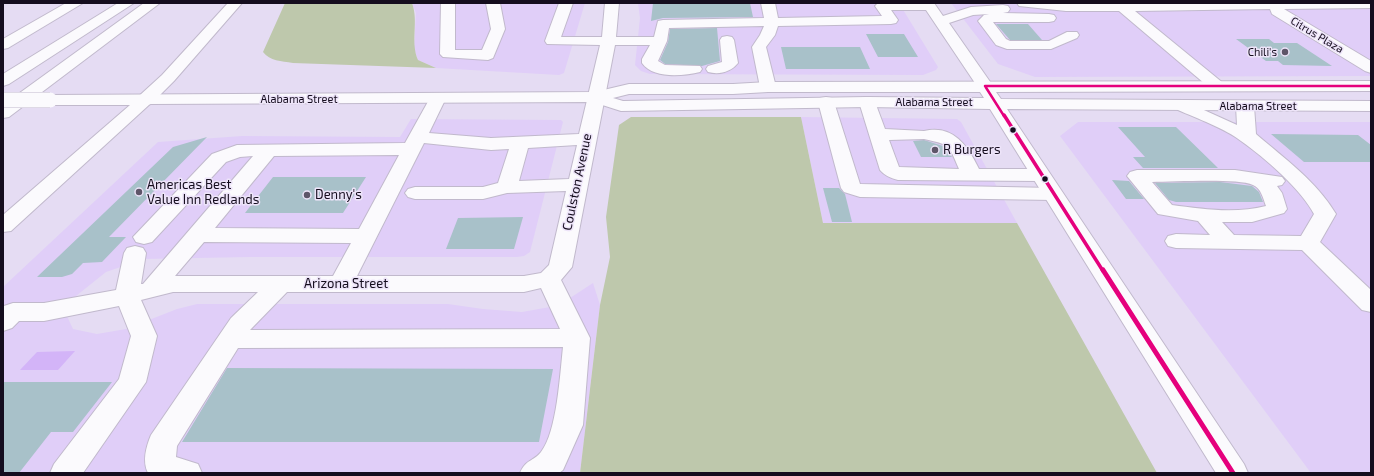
<!DOCTYPE html>
<style>
body{margin:0}
#map{position:relative;width:1374px;height:476px;overflow:hidden;background:#e5dcf3;font-family:"Exo 2",sans-serif}
canvas{display:block}
.frame{position:absolute;inset:0;border:4px solid #150d1e;pointer-events:none}
</style>
<div id="map">
<canvas width="1374" height="476"></canvas>
<div class="frame"></div>
</div>
<script>
const g = document.querySelector('canvas').getContext('2d');
g.lineJoin = 'round';
function paint(path, color) {
  g.fillStyle = color;
  g.fill(path, 'evenodd');
}
function stroke(path, color, width, dash) {
  g.strokeStyle = color;
  g.lineWidth = width;
  g.lineCap = dash ? 'butt' : 'round';
  g.setLineDash(dash || []);
  g.stroke(path);
}
function label(font, color, halo, rows, align = 'center') {
  g.font = font + ' "Exo 2",sans-serif';
  g.lineWidth = 3;
  g.setLineDash([]);
  g.textBaseline = 'middle';
  g.strokeStyle = halo;
  g.fillStyle = color;
  for (const [text, x, y, turn = 0] of rows) {
    g.save();
    g.translate(x, y);
    g.rotate((+turn || 0) * Math.PI / 180);
    g.textAlign = isNaN(turn) ? turn : align;
    if (halo) g.strokeText(text, 0, 0);
    g.fillText(text, 0, 0);
    g.restore();
  }
}
paint(new Path2D(`
 M412,3H585L564,73L559,75L436,68L418,60L414,49L416,13Z
 M638,3H899L938,67L936,70L923,75L650,74L641,71L635,65L640,18Z
 M951,3H1371V76L1035,77L998,64Z
 M801,117L957,119L961,122L1017,223H823Z
 M411,119L561,120L563,122L530,252L524,256L517,257H250L144,259L106,272L71,300L66,314L73,329L97,334L126,329L177,309L197,304H448L483,309L522,312L550,307L570,298L593,283L600,305L580,473H3V287L158,142L242,136L400,137Z
 M1078,122H1371V473H1311L1060,136Z`), '#e0cef8');
paint(new Path2D(`
 M285,3H412C419,22 410,41 418,60L436,68L293,63C281,61 270,61 263,52Z
 M631,117H801L823,223H1017L1157,473H580L600,305L610,257L606,217L619,125Z`), '#bec8ac');
paint(new Path2D(`
 M75,351L58,370H20L37,352Z`), '#d3b4f8');
paint(new Path2D(`
 M653,3H750L753,17L663,18L651,21Z
 M996,24H1028L1042,40H1010Z
 M717,28L720,61L702,66L665,64L660,60L668,42L670,29Z
 M866,34H904L918,57H878Z
 M1236,39H1269L1274,43H1297L1332,66L1283,65L1278,61H1266Z
 M781,47H860L870,69H786Z
 M1118,127H1176L1218,168H1143L1133,157H1145Z
 M1271,134L1358,135L1371,145V162H1304Z
 M207,137L109,237H126L102,262L83,263L72,274L62,277H37L173,147Z
 M924,140L943,146L952,157H921L913,141Z
 M273,177H366L343,213H245Z
 M1112,180L1129,181L1144,199H1126Z
 M1220,182L1252,186L1259,192L1263,202H1176L1169,200L1155,183Z
 M823,188H839L845,194L852,222H832Z
 M523,217L514,249H446L458,218Z
 M227,368L553,369L539,442H182Z
 M3,382H112L73,432H51L19,473H3Z`), '#a8c1c9');
const minor = new Path2D(`
 M441,3H455V50H482L491,29L486,3H500L505,29L493,58L488,60L443,57L440,54Z
 M559,3H573L561,37H602L605,3H619L616,37H654L658,21L663,20L764,18L761,3H775L778,18L882,16L875,6L878,3H934L943,16L971,7L1003,5L1008,6L1010,9L1008,12L1003,13L1049,14L1054,15L1056,18L1054,21L1049,22H993L1006,39L1010,41H1049L1067,32H1077L1079,35L1077,38L1051,49H1007L996,45L978,21L984,15L989,14L973,15L949,23L993,86L991,89L985,91L979,89L926,10H891L898,20L896,23L891,24L778,26L775,35L766,47L776,87L774,90L768,92L762,90L760,87L752,47L760,35L764,26L669,28L667,41L658,61L665,65L700,66L702,69L700,72C683,76 653,79 642,63V59L650,45H615L572,267L561,280L590,338L583,425L563,470L559,473H520C526,459 533,462 541,452C557,432 560,374 563,347L238,348L177,446L176,457L198,464L202,473H148C142,461 146,447 151,435L231,318L258,292H173L141,300L157,336L146,382L83,473H50L54,464L119,379L131,336L119,306L44,321H19L12,328L3,331L4,306L13,303H44L116,290L124,253L127,248L135,246L143,248L146,253L141,284H143L253,156L240,157L226,162L152,242L144,244L136,242L133,237L212,154L237,145L405,143L430,98L432,94L438,93L444,94L446,98L429,133L491,138L579,134L600,45L547,44L545,41ZM424,143L491,150L509,149L498,183L483,187H415L408,189L405,193L408,197L415,199H483L507,193L566,191L549,265L541,273L524,276H357ZM577,145L569,179L519,181L528,148ZM399,155L359,229L215,228L274,156ZM204,242L351,243L333,276H175ZM541,288L560,329L250,330L287,292H524Z
 M1017,3H1371V8L1284,9L1371,61V73L1365,71L1272,14L1270,9L1135,11L1223,83L1225,86L1223,89L1217,91L1211,89L1119,11H1066L1019,6Z
 M727,36L732,37L734,40L738,63C731,72 719,75 708,72L706,69L708,66L722,62L720,40L722,37Z
 M826,97L832,98L834,102L860,184L1053,188L1060,190L1063,194L1060,198L1053,200L860,197L844,192L841,188L818,102L820,98Z
 M867,97L873,98L875,102L885,129L924,131C953,124 968,146 979,169H1040L1047,171L1050,175L1047,179L1040,181L898,180C891,178 885,176 880,170L859,102L861,98ZM924,139C950,145 948,143 959,169L899,167L889,140Z
 M1184,101L1237,125L1236,106L1239,102L1245,101L1251,102L1254,106L1256,134C1285,159 1316,181 1336,214L1320,242L1371,290V312L1362,310L1302,250L1176,248L1168,246L1165,241L1168,236L1176,234L1210,235L1198,221L1158,214L1127,176L1130,172L1137,170H1235L1282,177L1285,181L1282,185L1277,186L1282,193L1287,209L1284,213L1252,222H1222L1234,235L1301,236L1314,214C1301,189 1265,158 1241,141C1226,129 1196,118 1178,110L1175,106L1178,102ZM1152,182C1173,182 1238,178 1253,185C1261,188 1263,198 1266,206C1235,214 1202,209 1172,205Z`);
const major = new Path2D(`
 M1371,81V91L996,92L1001,99L1371,101V111L1007,109L1244,464L1248,473H1216L990,109L867,107L621,111L593,102L150,104L11,231L3,232V215L130,105H50L44,104L42,100L44,96L50,95L595,92L629,84H733L768,82ZM768,92H980L984,98L867,97L623,101L613,98L629,94H733Z`);
const highway = new Path2D(`
 M66,3H83L8,48L3,49V39Z
 M118,3H134L9,84L3,86V74Z
 M144,3H160L9,117L3,118V105Z
 M228,3H242L174,81L151,104L145,105L139,104L137,100L139,96L162,75Z`);
stroke(minor, '#c1b9cc', 2);
stroke(major, '#c1b9cc', 2);
stroke(highway, '#c1b9cc', 2);
paint(minor, '#fbfafd');
paint(major, '#fbfafd');
paint(highway, '#fbfafd');
const majorBridge = new Path2D(`
 M3,100H50`);
stroke(majorBridge, '#c1b9cc', 16, []);
stroke(majorBridge, '#fbfafd', 15);
stroke(new Path2D(`
 M985,86L1004,116
 M985,86H1371`), '#e5007d', 2.5);
stroke(new Path2D(`
 M1004,115L1103,271`), '#e5007d', 3.5);
stroke(new Path2D(`
 M1103,270L1233,473`), '#e5007d', 5);
for (const [x, y, r, color] of [
 [1285,52,4,"#5e5569"],
 [1013,130,3.5,"#150d1e"],
 [935,150,4,"#5e5569"],
 [1045,179,3.5,"#150d1e"],
 [139,192,4,"#5e5569"],
 [307,195,4,"#5e5569"]
]) {
  const dot = new Path2D();
  dot.arc(x, y, r, 0, 2 * Math.PI);
  g.fillStyle = color;
  g.fill(dot);
  stroke(dot, '#ede4f9', 1.5);
}
label('11px', '#150d1e', '#ede4f9', [
 ["Citrus Plaza",1317,35,31],
 ["Alabama Street",299,99],
 ["Alabama Street",934,102],
 ["Alabama Street",1258,106]
]);
label('11px', '#150d1e', '#ede4f9', [
 ["Chili's",1277,52]
], 'right');
label('13px', '#150d1e', '#ede4f9', [
 ["R Burgers",943,150],
 ["Americas Best",147,185],
 ["Value Inn Redlands",147,200],
 ["Denny's",315,195]
], 'left');
label('13px', '#150d1e', '#ede4f9', [
 ["Coulston Avenue",577,182,-78],
 ["Arizona Street",346,284]
]);
</script>
